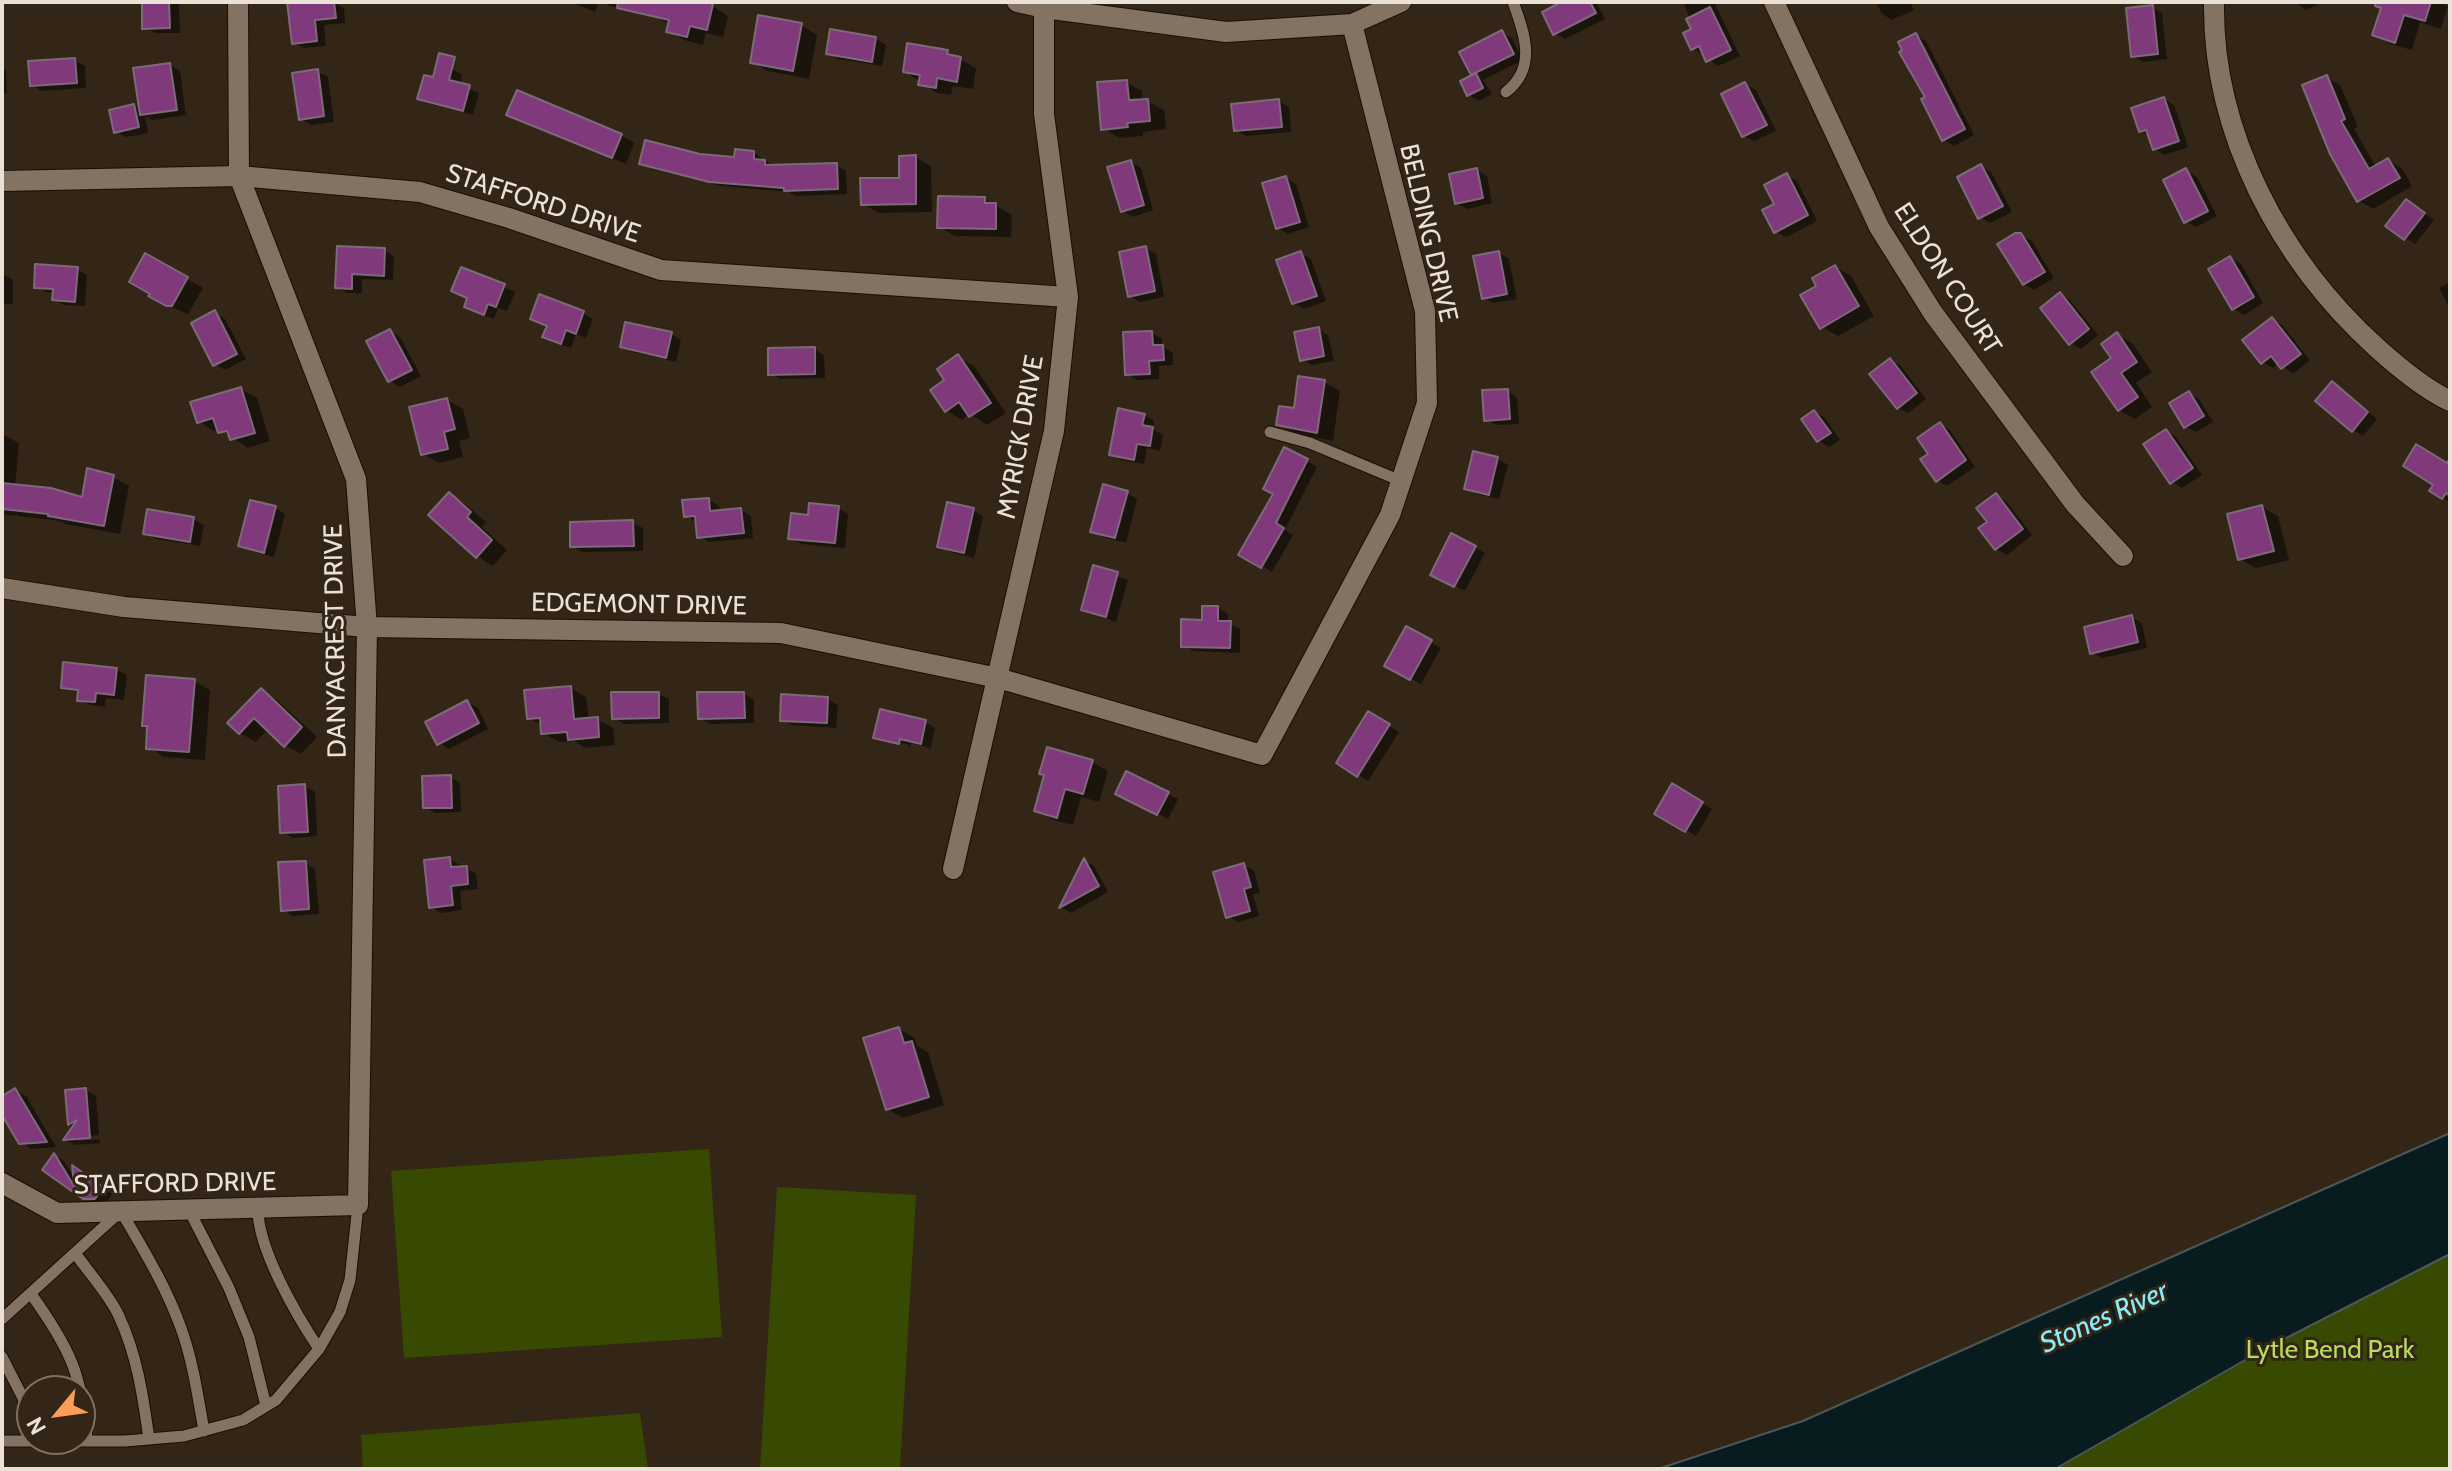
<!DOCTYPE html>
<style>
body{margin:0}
#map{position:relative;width:2452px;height:1471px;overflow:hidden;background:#332617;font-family:Cabin,sans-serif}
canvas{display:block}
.frame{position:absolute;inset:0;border:4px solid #eae1d7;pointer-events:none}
.north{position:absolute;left:16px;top:1375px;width:80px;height:80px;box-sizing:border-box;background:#332617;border:2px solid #7c7164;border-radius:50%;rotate:241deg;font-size:22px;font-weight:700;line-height:32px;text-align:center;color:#eae1d7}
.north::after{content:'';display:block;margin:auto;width:28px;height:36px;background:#fe9b59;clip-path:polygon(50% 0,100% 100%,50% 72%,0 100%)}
</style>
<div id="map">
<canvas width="2452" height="1471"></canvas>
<div class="frame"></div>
<div class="north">N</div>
</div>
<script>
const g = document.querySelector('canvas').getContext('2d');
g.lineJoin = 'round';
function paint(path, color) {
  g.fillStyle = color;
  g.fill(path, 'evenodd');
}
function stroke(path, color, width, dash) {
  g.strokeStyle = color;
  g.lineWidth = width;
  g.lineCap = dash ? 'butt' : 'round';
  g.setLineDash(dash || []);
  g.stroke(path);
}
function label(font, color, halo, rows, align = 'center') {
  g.font = font + ' Cabin,sans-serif';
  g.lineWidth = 6;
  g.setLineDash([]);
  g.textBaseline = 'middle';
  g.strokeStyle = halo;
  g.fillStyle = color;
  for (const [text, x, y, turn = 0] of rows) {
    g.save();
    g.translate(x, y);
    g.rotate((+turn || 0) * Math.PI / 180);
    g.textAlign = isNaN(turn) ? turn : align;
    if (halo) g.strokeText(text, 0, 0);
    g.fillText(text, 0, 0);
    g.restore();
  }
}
paint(new Path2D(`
 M709,1149L722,1337L404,1358L391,1171Z
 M2450,1179V1469H1762Z
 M777,1187L916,1195L900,1469H760Z
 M640,1413L648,1469H363L361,1435Z`), '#384902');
const water = new Path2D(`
 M2450,1133V1254L2259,1352L2055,1469H1658L1803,1421Z`);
paint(water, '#081c1f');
stroke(water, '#4c5756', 2);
paint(new Path2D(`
 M144,2H179L180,33H155L144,27Z
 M289,2L333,3L344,8L345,23L324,25L326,46L304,48L294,43Z
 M570,2H599L595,12Z
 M600,2H619L617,8Z
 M647,2H695L713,6L728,16L723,37L706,33L703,45L684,40L668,31L670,24L645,13Z
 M1565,2H1596L1605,19L1565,39L1555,33Z
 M1683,2H1714L1740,56L1718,66L1693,48L1694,30Z
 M1876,2H1910L1914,10L1892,20L1882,14Z
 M2295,2H2323L2306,10Z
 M2376,2H2440L2448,6L2441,29L2420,22L2412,50L2390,44L2374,34L2383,8Z
 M2152,7L2162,13L2167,59L2143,62L2133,56Z
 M801,25L817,35L809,79L768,71L752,62Z
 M1502,33L1512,38L1523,60L1483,80L1492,94L1479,101L1469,95L1476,75L1473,74Z
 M1916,35L1926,41L1974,135L1954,146L1944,140L1928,98Z
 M876,39L886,45L882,66L838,59L828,53Z
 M947,52L976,68L973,89L953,86L951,95L937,93L905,71Z
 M74,60L85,66L86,88L42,91L32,85Z
 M170,65L180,71L186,115L152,120L145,116L148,133L126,137L116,132L134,106L141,110Z
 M2,68L6,70L7,93H2Z
 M452,69L462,75L460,85L479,93L473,115L430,104L420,98L435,79Z
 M317,71L328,77L334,122L311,125L301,119Z
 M2326,77L2340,85L2358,127L2354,129L2376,167L2388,160L2402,168L2412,186L2373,209L2359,201Z
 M1126,82L1142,91L1143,101H1147L1164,110L1166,129L1143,132V136L1119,138L1103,128Z
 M1745,84L1756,90L1776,131L1754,141L1744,136Z
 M2164,99L2174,105L2188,147L2165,155L2155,149L2151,137L2140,131Z
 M1279,101L1289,107L1291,132L1246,136L1236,130Z
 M522,122L621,135L634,143L626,164Z
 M754,153L773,166L836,165L846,171L847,194L796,196L789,192L721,186L652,169L642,164L736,159Z
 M915,157L931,166L932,212L879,213L863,204L901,179Z
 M1131,162L1141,168L1153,210L1133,217L1122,211Z
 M1981,166L1991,172L2012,212L1990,223L1980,217Z
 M1476,170L1487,176L1492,203L1467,209L1456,203Z
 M2186,171L2197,177L2217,216L2196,227L2185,221Z
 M1787,176L1797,181L1817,221L1786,237L1775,231L1777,205Z
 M1286,178L1296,184L1309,227L1288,234L1278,228Z
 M984,199L1012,215L1011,237L955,236L939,227Z
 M2416,208L2434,220L2415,244L2388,226Z
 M2021,235L2032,241L2054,278L2034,290L2024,284Z
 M339,248L384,250L394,256L393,280L362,279V293H347L337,287Z
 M1145,248L1156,254L1164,297L1140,302L1130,296Z
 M1301,253L1311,259L1326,301L1304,309L1294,303Z
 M1499,253L1509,259L1517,299L1494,303L1483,298Z
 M146,256L203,288L188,314L167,305Z
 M2230,258L2241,264L2263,303L2244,315L2234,309Z
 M1835,267L1851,276L1874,316L1838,336L1822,327L1818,287Z
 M77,269L87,275L85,306L64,305L54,299V293L46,292L36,286Z
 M462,269L515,292L507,311L498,308L494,319L476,312L469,298Z
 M2,274L13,280V304H2Z
 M2450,282V309L2439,288Z
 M2060,294L2070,300L2098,335L2081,349L2070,343Z
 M215,313L225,319L246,359L225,370L215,364Z
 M583,313L593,319L586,338L576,334L571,348L555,342L548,326Z
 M2272,319L2282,325L2310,360L2293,374L2279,363L2273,368L2262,362Z
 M1318,329L1328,335L1334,361L1312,365L1302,359Z
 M390,331L400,337L421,376L400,387L389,381Z
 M1152,333L1162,339V346L1173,353V365L1159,366V379L1137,380L1127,374Z
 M671,334L681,340L676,362L632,352L622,346Z
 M2117,335L2133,344L2152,372L2136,383L2152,407L2135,419L2119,410L2114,358Z
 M814,349L824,355L825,378L780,379L770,373Z
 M958,357L974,366L1006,413L987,425L970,414L962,420L946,410L947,381Z
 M1891,360L1901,366L1926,399L1908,413L1898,408Z
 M1324,382L1340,391L1333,441L1294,433L1278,424Z
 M2332,384L2377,419L2363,436L2353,430Z
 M241,389L257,398L270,441L248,448L219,429L214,431L198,421Z
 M1507,391L1517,397L1519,424L1496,425L1486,420Z
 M2189,393L2199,399L2213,422L2196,432L2186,427Z
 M447,400L463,409L470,438L459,441L463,457L439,463L423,454Z
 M1815,412L1825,418L1840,440L1829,447L1819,441L1804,419Z
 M1144,415L1154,421L1153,429L1163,435L1160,451L1147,448L1144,464L1121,460L1111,454Z
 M1940,424L1950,430L1975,467L1947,486L1937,480L1931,454Z
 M2166,431L2176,437L2202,475L2182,488L2172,482Z
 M2,434L19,443L15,486L83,499L113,477L129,486L120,534L66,524L60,521L2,514Z
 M1498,459L1508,465L1499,499L1476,494L1466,488Z
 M1307,461L1317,467L1285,530L1293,535L1272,572L1241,554L1276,494Z
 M2450,467V502L2431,491Z
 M1127,493L1137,499L1126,543L1103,537L1093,531Z
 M449,495L465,504L486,522L482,527L507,550L493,566L477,556Z
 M1996,495L2006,501L2032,535L2007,555L1996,549L1981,529L1990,522Z
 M709,500L719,506L720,512L741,510L751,516L753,538L709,542L699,536L697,522L686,516Z
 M2262,507L2278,516L2289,560L2256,568L2240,559Z
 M275,508L285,514L274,557L251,551L241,545Z
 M838,508L848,514L845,548L801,544L790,538L810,517Z
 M973,510L983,516L974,558L950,552L940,546Z
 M194,519L204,525L200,546L156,539L145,533Z
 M632,523L643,528V551L582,552L572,546Z
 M1475,547L1485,553L1465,591L1433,574Z
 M1095,568L1128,580L1116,622L1083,609Z
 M1218,608L1228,614V623L1240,629V653L1193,651L1183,645Z
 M2131,617L2142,623L2147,648L2102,658L2092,652Z
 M1407,629L1441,648L1421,684L1387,665Z
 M117,670L127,675L124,700L106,698L105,707L90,705L80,699V693L63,687Z
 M194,681L210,690L205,760L164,757L148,747L149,727L144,725Z
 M570,688L586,697L589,719H597L613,728L615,745L586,748L574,741L559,742L543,733V726L529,718Z
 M261,691L277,700L317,737L301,754L285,745L268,729L256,742L240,733Z
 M658,694L669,699V723L624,724L614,718Z
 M744,694L754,700V723L710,724L700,718Z
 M827,699L838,705L836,728L792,725L782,720Z
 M467,702L478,708L488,729L449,749L439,743Z
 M1368,713L1399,732L1368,781L1338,762Z
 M925,722L935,728L931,748L911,743L909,749V745L884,739V742L875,737Z
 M1092,762L1108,771L1099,802L1081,797L1073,825L1053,820L1037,810L1046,775Z
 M450,777L460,783L461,812L435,813L425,807Z
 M304,786L315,792L317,836L293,838L282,832Z
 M1673,786L1712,809L1696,836L1657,813Z
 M1168,794L1178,799L1168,819L1128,799Z
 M450,859L460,865V868H466L476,874L478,889L460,891L462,910L441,913L431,907Z
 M1085,861L1094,866L1108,892L1071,913L1062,908Z
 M305,863L315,869L319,914L293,916L283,910Z
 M1244,865L1254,871L1260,893L1253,894L1259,916L1238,922L1227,916Z
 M899,1029L915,1038L917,1046L928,1052L944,1105L903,1118L887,1109Z
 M15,1090L26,1096L56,1147L31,1149L21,1142L2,1111V1098Z
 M86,1090L96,1096L99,1135L78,1137V1141L100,1139V1143L75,1145L66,1140L75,1127L70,1124L67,1092Z
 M55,1156L64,1161L75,1179L83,1174L112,1194L106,1204H96L45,1170Z`), '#0007');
const building = new Path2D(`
 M142,2H169L170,28L142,29Z
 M287,2H334L336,18L315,20L317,41L292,44Z
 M618,2H703L713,4L707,30L690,26L687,37L666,32L669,20L617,8Z
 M1561,2H1590L1596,13L1553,35L1542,12Z
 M2375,2H2431L2425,21L2404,15L2395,43L2372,35L2381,8L2375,6Z
 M2153,5L2158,54L2131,57L2126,8Z
 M1710,7L1731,50L1706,62L1699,46L1691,50L1683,33L1691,29L1686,19Z
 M758,15L802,23L793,71L750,63Z
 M830,29L876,37L872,62L826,54Z
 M1502,30L1514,54L1471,75L1459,52Z
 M1916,33L1965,129L1942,141L1921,99L1925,97L1899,52L1902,50L1898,42Z
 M907,43L948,50L947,54L961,57L957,82L937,78L936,88L918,85L920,75L903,72Z
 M439,53L455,57L449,80L470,85L463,111L417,99L424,75L433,77Z
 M75,58L77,83L30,86L28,61Z
 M170,63L177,110L140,115L133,68Z
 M318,69L324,116L299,120L292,73Z
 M1476,73L1483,88L1467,96L1460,81Z
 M2327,75L2345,119L2341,121L2369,169L2388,158L2400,178L2357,202L2330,154L2302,85Z
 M1127,80L1129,100L1148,99L1150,121L1127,123L1128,127L1101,130L1097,82Z
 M1745,82L1767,125L1742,137L1721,94Z
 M517,90L622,134L612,158L506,115Z
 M2164,97L2179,141L2153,150L2146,130L2139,132L2131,108Z
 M1279,99L1282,127L1234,131L1231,104Z
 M134,104L139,127L114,133L109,110Z
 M645,140L700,154L734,157L735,149L754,151V159L765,160V165L837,163L838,189L784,191V188L709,182L639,164Z
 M916,155V204L861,205L860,178H899V156Z
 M1131,160L1144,205L1121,212L1107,167Z
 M1981,164L2003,206L1978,219L1957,177Z
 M1477,168L1483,198L1455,204L1449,174Z
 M2186,168L2208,211L2184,223L2163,180Z
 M1787,173L1808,215L1774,233L1762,210L1774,204L1764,185Z
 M1286,176L1300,222L1276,229L1262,183Z
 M938,196L985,197V203H996V229L937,228Z
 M2406,199L2425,213L2404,240L2385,226Z
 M2015,233H2021L2045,272L2023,285L1997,244Z
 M337,246L385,248L384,276L352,274V289L335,288Z
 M1146,246L1155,291L1128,297L1119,252Z
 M1301,251L1317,296L1292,304L1276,260Z
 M1499,251L1507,294L1482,299L1473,256Z
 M145,253L188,277L172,306H166L148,296L150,294L129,282Z
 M2230,256L2254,297L2232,310L2208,269Z
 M35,264L78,267L75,302L52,300L53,289L34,288Z
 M1835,265L1859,306L1820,329L1800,295L1816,286L1812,278Z
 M461,267L505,284L496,307L488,304L484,315L464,307L467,298L451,291Z
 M2060,292L2089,329L2069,345L2040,308Z
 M539,294L584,311L576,334L566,330L561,344L542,337L547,326L530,319Z
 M215,310L237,354L213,366L191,323Z
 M2272,317L2301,354L2281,369L2271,356L2261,364L2242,340Z
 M625,322L672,332L666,358L620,347Z
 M1319,327L1324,356L1300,361L1294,332Z
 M390,329L412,370L388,382L366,341Z
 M1152,331L1153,345H1163L1164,360L1149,361L1150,374L1125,375L1123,332Z
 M2117,332L2137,362L2121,373L2138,397L2118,411L2091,372L2111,358L2101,344Z
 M815,347V374L768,375V348Z
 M958,354L991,403L969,417L959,402L945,412L930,390L944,380L937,369Z
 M1890,358L1917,393L1897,409L1869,374Z
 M1298,376L1325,380L1317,433L1276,425L1279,406L1294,408Z
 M2332,381L2368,412L2352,432L2315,401Z
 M241,387L255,433L230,440L227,431L218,433L213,418L197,423L190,402Z
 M1508,389L1510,419L1484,421L1482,390Z
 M2189,391L2204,416L2184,428L2169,403Z
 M447,398L455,429L444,432L448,449L421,455L409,407Z
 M1118,408L1145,414L1142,425L1153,427L1150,446L1137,444L1134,460L1109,455Z
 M1814,410L1831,433L1817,442L1801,419Z
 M1940,422L1966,460L1936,482L1920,459L1928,454L1917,438Z
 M2166,429L2193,468L2170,484L2143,444Z
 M2416,444L2447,463L2450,458V496L2446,493L2442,499L2429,491L2433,485L2403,466Z
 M1284,447L1308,459L1276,523L1284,528L1261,568L1238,555L1273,494L1263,489Z
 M1473,451L1498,457L1489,495L1464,489Z
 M87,468L114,475L104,526L48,516V514L2,509V483L51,488L82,497Z
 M1103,484L1128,491L1115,538L1090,532Z
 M449,492L471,512L467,517L492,540L476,558L428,515Z
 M1996,493L2023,529L1995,550L1978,528L1987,522L1976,508Z
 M709,498L710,511L741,508L744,533L697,538L695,516L684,517L682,500Z
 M250,500L276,506L264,553L238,546Z
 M947,502L974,508L964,553L937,547Z
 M809,503L839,506L835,543L788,539L791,513L808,515Z
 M2262,505L2274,551L2238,560L2227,514Z
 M147,509L194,517L190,542L143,534Z
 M633,520L634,546L570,547V522Z
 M1451,533L1476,546L1454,587L1430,575Z
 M1093,565L1118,572L1106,617L1081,610Z
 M1202,606H1218V621H1231L1230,648L1181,647V619L1202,620Z
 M2132,615L2138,642L2090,654L2084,627Z
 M1406,626L1432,640L1410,680L1384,666Z
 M63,662L117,668L114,695L96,693L95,702L77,701L78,690L61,688Z
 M146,675L195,679L189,752L146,749L147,726H142Z
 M571,686L574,719L598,717L599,737L568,740L567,732L541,734L540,718L527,719L524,690Z
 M261,688L302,727L284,747L254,718L239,734L227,723Z
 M611,692H659V718L612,719Z
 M697,692H744L745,718L698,719Z
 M781,694L828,697L827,723L780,721Z
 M467,700L479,723L437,745L425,722Z
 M880,709L926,720L921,744L900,739L899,744L873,738Z
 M1368,711L1390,724L1357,777L1336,763Z
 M1047,747L1093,760L1083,794L1065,789L1057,818L1034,811L1044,775L1039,774Z
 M1126,771L1169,792L1157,815L1115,794Z
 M451,775L452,808H423L422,776Z
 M1672,783L1703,802L1685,832L1654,814Z
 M305,784L308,832L280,833L278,786Z
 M450,857L451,867L467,866L468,884L451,886L453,905L429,908L424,860Z
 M1084,858L1099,886L1059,908Z
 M306,861L309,909L281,911L278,862Z
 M1244,863L1251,887L1244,889L1250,911L1226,918L1213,872Z
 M899,1027L904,1043L912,1041L929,1097L886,1110L863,1038Z
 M15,1088L47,1142L19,1144L2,1115V1096Z
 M86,1088L90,1138L63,1140L77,1120L68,1125L65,1090Z
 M54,1153L74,1186L72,1165L103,1187L95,1199H83L42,1170Z`);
paint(building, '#80397b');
stroke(building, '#7c6a7a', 2);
const service = new Path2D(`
 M1506,92C1537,68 1525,34 1513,2
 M1270,432L1310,443L1401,481
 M258,1208C257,1248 297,1316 319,1349
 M189,1210L229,1288L249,1337L266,1406
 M75,1253C89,1273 107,1292 118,1314C137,1354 143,1396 149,1439
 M31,1294C69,1347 83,1375 87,1441
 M2,1319L121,1211C143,1249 166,1286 181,1328C193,1361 198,1397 204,1431
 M2,1357L23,1398L31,1441
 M2,1441H125L184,1436L243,1420L276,1400L319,1349L340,1312L350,1280L358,1205`);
const minor = new Path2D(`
 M1017,2L1044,8L1226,32L1352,24L1401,2
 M1774,2L1879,227L1933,313L2075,504L2123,556
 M2214,2C2212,133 2281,261 2376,347C2398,367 2423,388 2450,401
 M2,181L239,176L420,192L509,218L661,270L1068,297
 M2,588L124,607L367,627L781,633L998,678L1262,755L1390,515L1427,403L1425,311L1352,24
 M953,869L1054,431L1068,297L1044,114V8
 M2,1183L57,1213L358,1205L367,627L356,479L239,176L238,2`);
stroke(service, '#1a0f03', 13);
stroke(minor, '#1a0f03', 22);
stroke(service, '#827362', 11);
stroke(minor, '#827362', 20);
label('26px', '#eae1d7', '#332617', [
 ["STAFFORD DRIVE",543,204,18],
 ["BELDING DRIVE",1428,233,77],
 ["ELDON COURT",1947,279,57],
 ["MYRICK DRIVE",1021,437,-80],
 ["EDGEMONT DRIVE",639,605,1],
 ["DANYACREST DRIVE",336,641,-91],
 ["STAFFORD DRIVE",175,1184,-1]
]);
label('26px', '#b8dd5d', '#332617', [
 ["Lytle Bend Park",2330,1350]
]);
label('italic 28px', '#88ecfb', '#332617', [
 ["Stones River",2104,1318,-24]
]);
</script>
